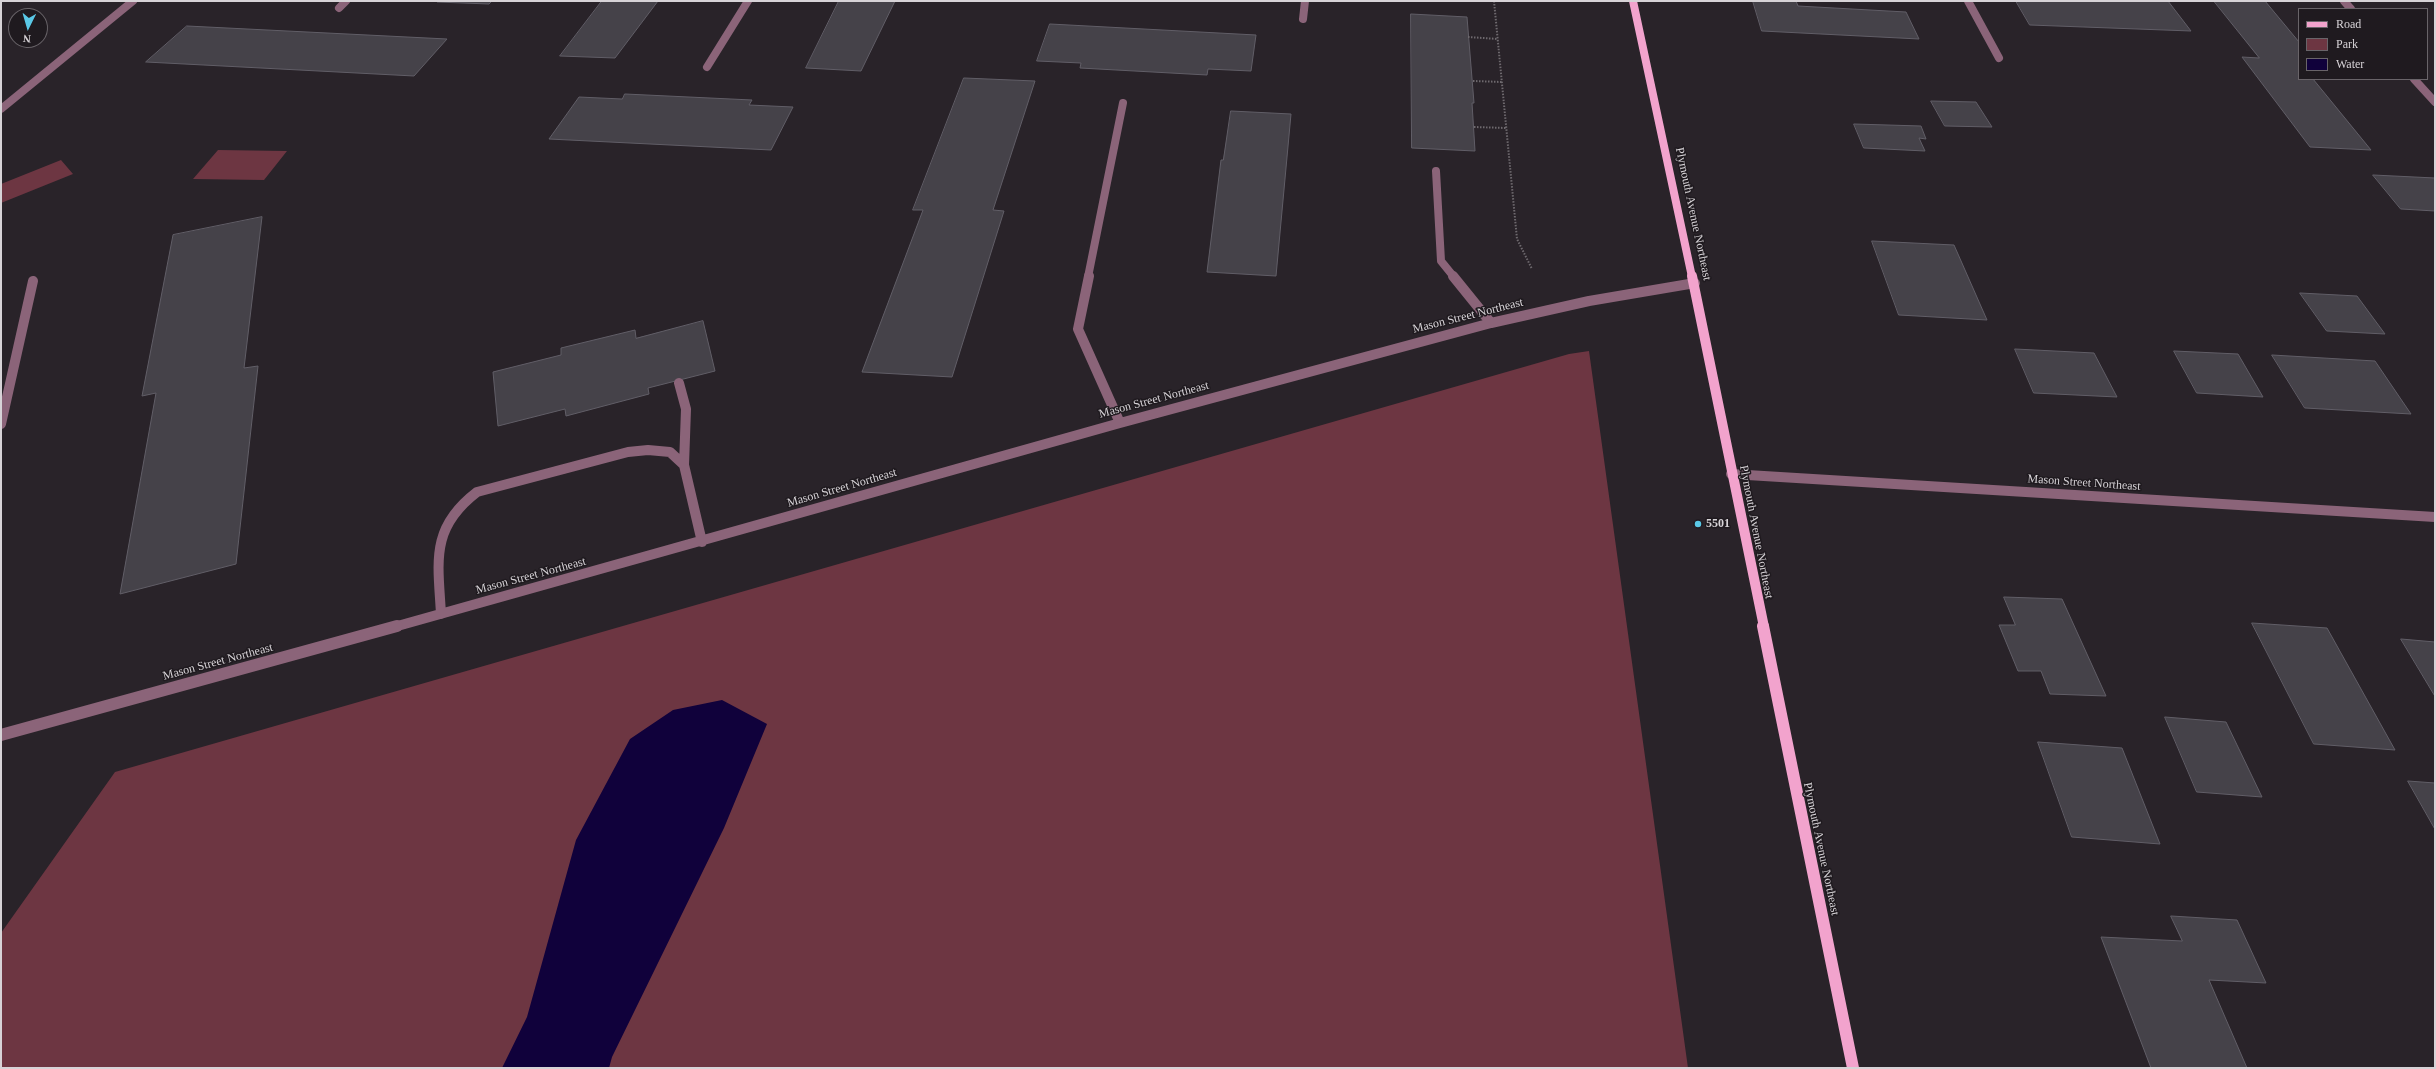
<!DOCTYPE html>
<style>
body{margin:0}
#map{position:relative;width:2436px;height:1069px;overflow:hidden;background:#292329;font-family:"Times New Roman",serif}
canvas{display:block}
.frame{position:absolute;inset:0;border:2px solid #d7d3d7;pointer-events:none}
.legend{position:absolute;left:2298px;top:8px;width:130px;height:72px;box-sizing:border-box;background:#1f1a1f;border:1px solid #696469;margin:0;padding:5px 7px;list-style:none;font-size:12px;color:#d7d3d7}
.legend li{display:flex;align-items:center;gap:8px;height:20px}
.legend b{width:20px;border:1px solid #696469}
.north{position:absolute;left:8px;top:8px;width:40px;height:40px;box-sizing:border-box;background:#1f1a1f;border:1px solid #696469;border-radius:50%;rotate:185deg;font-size:11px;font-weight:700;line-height:16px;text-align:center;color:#d7d3d7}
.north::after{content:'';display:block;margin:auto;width:14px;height:18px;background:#5ac8e6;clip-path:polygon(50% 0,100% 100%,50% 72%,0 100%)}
</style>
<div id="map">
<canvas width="2436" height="1069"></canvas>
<div class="frame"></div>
<ul class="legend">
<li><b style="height:5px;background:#f2a3cd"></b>Road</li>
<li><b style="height:11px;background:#6d3642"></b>Park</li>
<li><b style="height:11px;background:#10013b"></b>Water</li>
</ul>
<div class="north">N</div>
</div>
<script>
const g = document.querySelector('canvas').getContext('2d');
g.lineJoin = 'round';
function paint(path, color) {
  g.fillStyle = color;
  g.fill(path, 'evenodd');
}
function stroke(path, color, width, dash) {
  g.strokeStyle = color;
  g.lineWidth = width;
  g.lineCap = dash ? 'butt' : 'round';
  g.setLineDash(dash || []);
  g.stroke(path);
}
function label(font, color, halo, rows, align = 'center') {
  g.font = font + ' "Times New Roman",serif';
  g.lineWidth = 3;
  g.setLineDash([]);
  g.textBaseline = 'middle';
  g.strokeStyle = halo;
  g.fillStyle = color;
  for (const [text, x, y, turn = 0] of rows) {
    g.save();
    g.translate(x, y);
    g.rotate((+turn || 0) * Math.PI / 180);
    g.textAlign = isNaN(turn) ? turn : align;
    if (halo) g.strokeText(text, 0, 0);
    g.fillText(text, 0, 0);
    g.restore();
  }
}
paint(new Path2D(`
 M218,150L287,151L264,180L193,179Z
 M61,160L73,174L1,203V184Z
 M1589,351L1688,1068H1V933L115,772L1569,354Z`), '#6d3642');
paint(new Path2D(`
 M722,700L767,724L724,828L612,1057L609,1068H502L527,1017L576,840L630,739L673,710Z`), '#10013b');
const building = new Path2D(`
 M492,1L489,4L437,2V1Z
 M602,1H658L615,58L560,56Z
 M839,1H895L861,71L806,68Z
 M1753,1H1796L1798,6L1906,12L1919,39L1762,31Z
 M2016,1H2168L2191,31L2030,25Z
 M2214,1H2265L2299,42V79H2313L2371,150L2310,147L2242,57L2259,58Z
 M1411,14L1467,17L1474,103H1472L1475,151L1412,148Z
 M1050,24L1256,35L1251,71L1208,69L1207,75L1080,68L1081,63L1037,61Z
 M187,26L447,39L414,76L146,62Z
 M964,78L1035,81L993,210L1004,211L952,377L862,372L923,210H913Z
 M625,94L752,100L749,105L793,107L771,150L549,139L579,97L622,99Z
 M1931,101L1976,102L1992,127L1945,126Z
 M1231,111L1291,114L1276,276L1207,272L1221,160H1223Z
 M1854,124L1921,126L1926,139L1919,138L1925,151L1864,148Z
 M2373,175L2435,178V211L2401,209Z
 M262,217L244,368L258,366L236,564L120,594L156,393L142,396L173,235Z
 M1872,241L1954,245L1987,320L1899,315Z
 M2300,293L2357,296L2385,334L2327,331Z
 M703,321L715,371L648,388L649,394L566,416L565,409L498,426L493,372L561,355V348L635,330L636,338Z
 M2015,349L2094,353L2117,397L2034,393Z
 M2174,351L2238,354L2263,397L2197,393Z
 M2272,355L2375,361L2411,414L2305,408Z
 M2004,597L2062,599L2106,696L2050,694L2041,671H2018L1999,625H2015Z
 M2252,623L2327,628L2395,750L2314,744Z
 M2401,639L2435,642V696Z
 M2165,717L2226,722L2262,797L2197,792Z
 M2038,742L2122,748L2160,844L2072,837Z
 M2408,781L2435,783V829Z
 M2171,916L2237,920L2266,983L2209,980L2247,1068H2151L2101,937L2182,941Z`);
paint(building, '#454249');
stroke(building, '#615e67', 1);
stroke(new Path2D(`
 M1494,1L1517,239L1532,269
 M1468,37L1498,39
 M1473,81L1502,82
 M1474,127L1506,128`), '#6e696e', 2, [1.5, 1.5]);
stroke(new Path2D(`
 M1968,1L1999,58
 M2344,1L2351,9
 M339,8L346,1
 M1303,19L1305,1
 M707,67L748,1
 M2414,79L2435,102
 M1,109L133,1
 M1436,171L1441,261L1454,277
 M1088,277L1123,103`), '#8b6479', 8);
stroke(new Path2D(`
 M1089,276L1078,329L1120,423
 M1453,276L1491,323
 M679,383L686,409L684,465
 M1,424L33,281
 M1731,474L2435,517
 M441,614C438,561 430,528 477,492L628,452L648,450L670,452L684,465L702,542
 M394,627L1120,423L1491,323L1589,301L1695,283`), '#8b6479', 10);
stroke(new Path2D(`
 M1,735L397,626`), '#8b6479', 12);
stroke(new Path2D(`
 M1633,1L1692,277`), '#f2a3cd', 8);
stroke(new Path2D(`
 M1692,276L1764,627`), '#f2a3cd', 10);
stroke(new Path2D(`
 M1763,626L1853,1068`), '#f2a3cd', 12);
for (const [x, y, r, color] of [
 [1698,524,4,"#5ac8e6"]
]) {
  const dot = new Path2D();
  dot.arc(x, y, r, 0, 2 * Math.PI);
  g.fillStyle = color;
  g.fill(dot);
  stroke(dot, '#1f1a1f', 1.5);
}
label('12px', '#d7d3d7', '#1f1a1f', [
 ["Plymouth Avenue Northeast",1693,214,78],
 ["Mason Street Northeast",1468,316,-14],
 ["Mason Street Northeast",1154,400,-15],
 ["Mason Street Northeast",2084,483,4],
 ["Mason Street Northeast",842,488,-16],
 ["Plymouth Avenue Northeast",1756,532,79],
 ["Mason Street Northeast",531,576,-15],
 ["Mason Street Northeast",218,662,-15],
 ["Plymouth Avenue Northeast",1821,849,78]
]);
label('bold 12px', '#d7d3d7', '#1f1a1f', [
 ["5501",1706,524]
], 'left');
</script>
